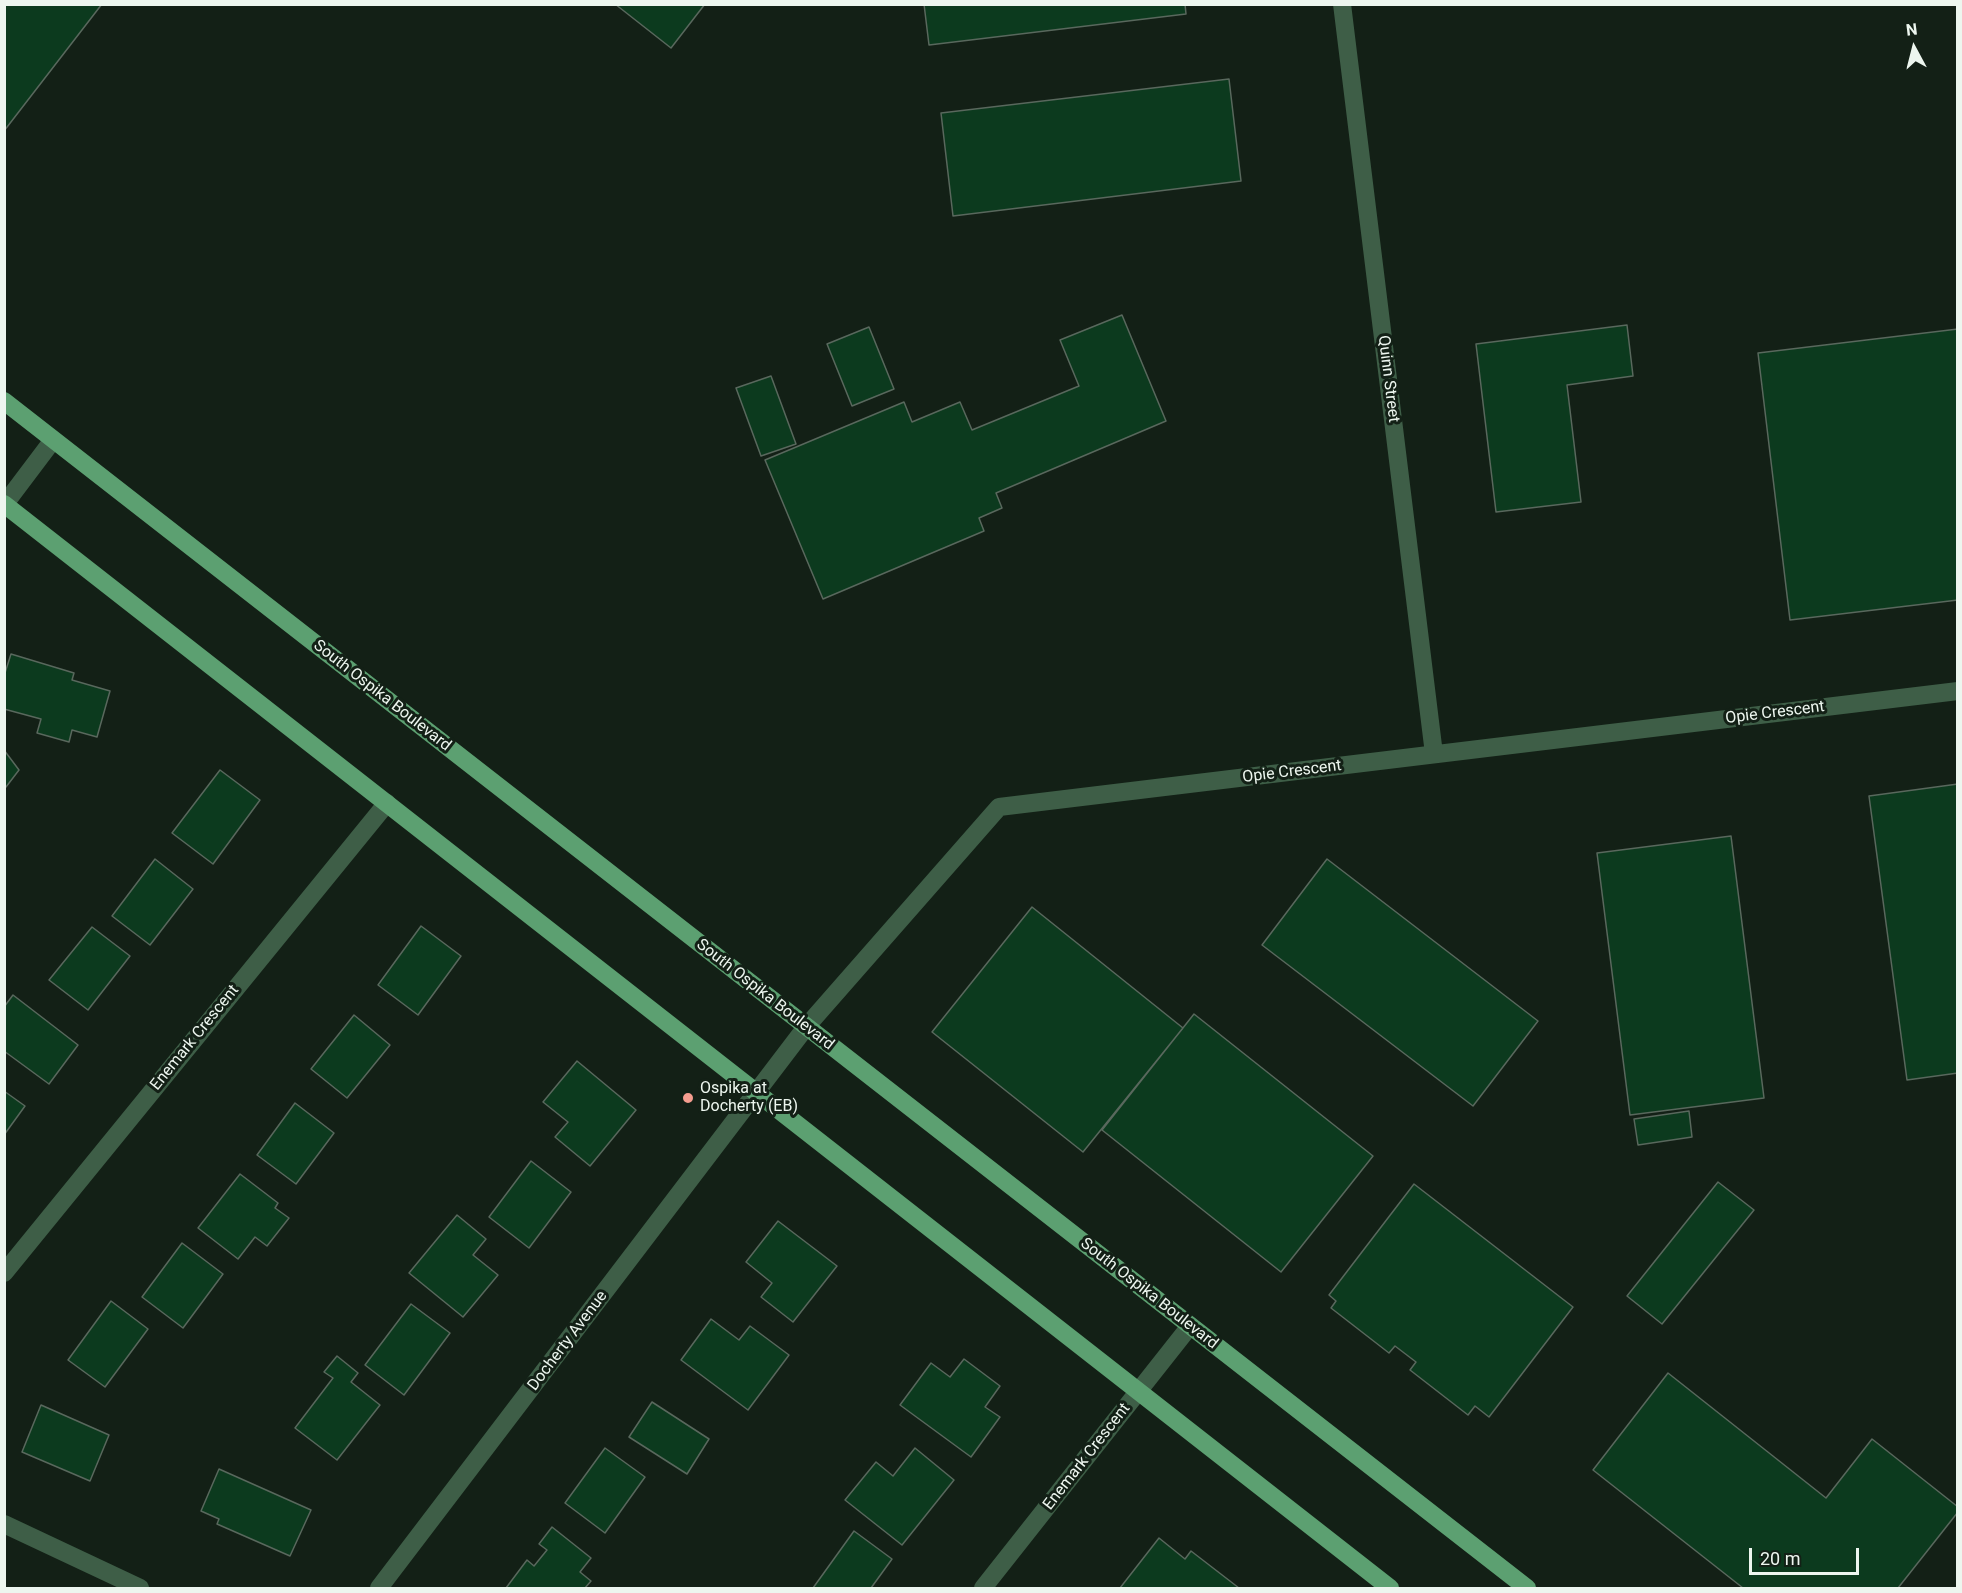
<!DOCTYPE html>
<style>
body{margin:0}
#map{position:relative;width:1962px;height:1593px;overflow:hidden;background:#132016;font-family:Roboto,sans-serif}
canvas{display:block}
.frame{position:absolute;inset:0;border:6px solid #edf6ef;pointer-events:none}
.north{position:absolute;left:1884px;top:18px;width:60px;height:60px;-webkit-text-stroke:4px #132016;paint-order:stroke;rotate:353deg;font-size:16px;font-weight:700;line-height:24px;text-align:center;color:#edf6ef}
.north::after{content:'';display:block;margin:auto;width:21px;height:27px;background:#edf6ef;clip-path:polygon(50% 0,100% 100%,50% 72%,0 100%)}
.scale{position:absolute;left:1749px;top:1548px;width:110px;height:27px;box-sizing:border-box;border:3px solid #edf6ef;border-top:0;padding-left:8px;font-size:18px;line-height:21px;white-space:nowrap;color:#edf6ef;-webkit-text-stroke:4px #132016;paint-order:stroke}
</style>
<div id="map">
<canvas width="1962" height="1593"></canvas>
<div class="frame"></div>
<div class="north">N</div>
<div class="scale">20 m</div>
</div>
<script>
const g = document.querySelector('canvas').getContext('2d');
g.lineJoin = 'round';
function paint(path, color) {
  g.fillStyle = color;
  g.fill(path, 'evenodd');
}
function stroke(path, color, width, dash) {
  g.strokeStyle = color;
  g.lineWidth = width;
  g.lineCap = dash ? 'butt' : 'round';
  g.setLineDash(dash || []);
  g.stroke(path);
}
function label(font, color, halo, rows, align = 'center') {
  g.font = font + ' Roboto,sans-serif';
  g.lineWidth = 6;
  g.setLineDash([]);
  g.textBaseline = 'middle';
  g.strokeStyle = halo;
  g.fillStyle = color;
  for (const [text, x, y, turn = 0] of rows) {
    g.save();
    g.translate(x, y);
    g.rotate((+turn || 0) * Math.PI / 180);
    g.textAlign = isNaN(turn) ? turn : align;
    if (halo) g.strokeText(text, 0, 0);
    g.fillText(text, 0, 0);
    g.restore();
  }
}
const building = new Path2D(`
 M4,4H102L4,131Z
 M615,4H705L671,48Z
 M924,4H1185L1186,14L929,45Z
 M1229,79L1241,181L953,216L941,113Z
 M1122,315L1166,421L996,493L1002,508L979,518L984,531L823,599L765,460L904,402L912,422L960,402L972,430L1079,386L1060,340Z
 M1627,325L1633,376L1567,385L1581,502L1496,512L1476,344Z
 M869,327L894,389L852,406L827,344Z
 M1958,329V600L1790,620L1758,353Z
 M771,376L796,444L761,456L736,388Z
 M11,654L74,673L72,680L110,691L97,737L72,730L69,742L37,733L41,719L4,709V676Z
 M4,750L19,770L6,787L4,786Z
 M220,770L260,800L213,864L172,833Z
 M1958,784V1073L1907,1080L1869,796Z
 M1731,836L1764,1098L1630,1115L1597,853Z
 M155,859L193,889L150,945L112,916Z
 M1327,859L1538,1021L1473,1106L1262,945Z
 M1032,907L1183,1028L1083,1152L932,1032Z
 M421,926L461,956L418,1015L378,985Z
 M92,927L130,956L88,1010L49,980Z
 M13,995L78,1045L49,1084L4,1051V1007Z
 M1194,1014L1373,1156L1281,1272L1102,1130Z
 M354,1015L390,1045L347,1098L311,1069Z
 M577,1061L636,1110L590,1166L555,1137L568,1122L543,1102Z
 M4,1091L25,1106L4,1135Z
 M295,1103L334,1133L296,1184L257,1155Z
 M1689,1111L1692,1137L1638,1145L1634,1119Z
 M531,1161L571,1192L529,1248L489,1217Z
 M240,1174L278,1203L275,1208L289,1218L267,1246L255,1237L238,1259L198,1228Z
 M1718,1182L1754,1210L1662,1324L1627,1296Z
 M1414,1184L1573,1307L1489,1417L1475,1406L1468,1415L1410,1370L1416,1362L1395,1346L1389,1353L1331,1308L1336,1301L1329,1295Z
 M457,1215L486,1239L473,1255L498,1275L463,1317L409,1273Z
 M778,1221L837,1266L793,1322L761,1297L772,1283L746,1262Z
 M182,1243L223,1274L183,1328L142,1297Z
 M111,1301L148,1329L105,1387L68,1360Z
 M411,1304L450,1333L404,1395L365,1365Z
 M711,1319L739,1340L750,1326L789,1355L748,1410L681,1360Z
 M337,1356L358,1373L351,1382L380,1405L337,1460L295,1428L333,1378L324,1372Z
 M964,1359L1000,1386L985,1407L1000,1417L971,1457L900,1405L931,1363L950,1377Z
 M1668,1373L1826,1498L1872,1439L1958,1507V1512L1898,1588H1743L1593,1470Z
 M652,1402L709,1439L687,1474L629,1437Z
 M41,1405L109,1435L90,1481L22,1452Z
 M605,1448L645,1477L605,1533L565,1503Z
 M915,1448L954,1480L902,1545L845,1500L876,1462L893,1476Z
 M219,1469L311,1510L290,1556L217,1524L219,1519L201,1511Z
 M552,1527L591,1558L580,1572L591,1581L585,1588H506L527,1560L534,1566L547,1550L539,1544Z
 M854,1531L892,1559L871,1588H813Z
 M1159,1538L1185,1559L1191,1551L1239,1588H1120Z`);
paint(building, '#0c3a1e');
stroke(building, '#59685d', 1.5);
stroke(new Path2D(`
 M1342,4L1434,754
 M4,505L53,440
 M4,1273L387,803
 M4,1524L140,1588
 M379,1588L806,1027L999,807L1958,691
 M983,1588L1190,1326`), '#3e5e47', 18);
stroke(new Path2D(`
 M4,401L1527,1588
 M4,504L1390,1588`), '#5ca071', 18);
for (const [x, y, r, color] of [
 [688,1098,6,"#f59d8f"]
]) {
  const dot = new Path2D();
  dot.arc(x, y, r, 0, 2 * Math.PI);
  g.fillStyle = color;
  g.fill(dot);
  stroke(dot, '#132016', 2);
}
label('16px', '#edf6ef', '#132016', [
 ["Quinn Street",1388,379,83],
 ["South Ospika Boulevard",382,696,38],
 ["Opie Crescent",1775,713,-7],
 ["Opie Crescent",1292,772,-7],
 ["South Ospika Boulevard",765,995,38],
 ["Enemark Crescent",195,1038,-51],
 ["South Ospika Boulevard",1149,1294,38],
 ["Docherty Avenue",568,1341,-53],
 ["Enemark Crescent",1087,1457,-52]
]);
label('16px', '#edf6ef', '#132016', [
 ["Ospika at",700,1089],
 ["Docherty (EB)",700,1107]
], 'left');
</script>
